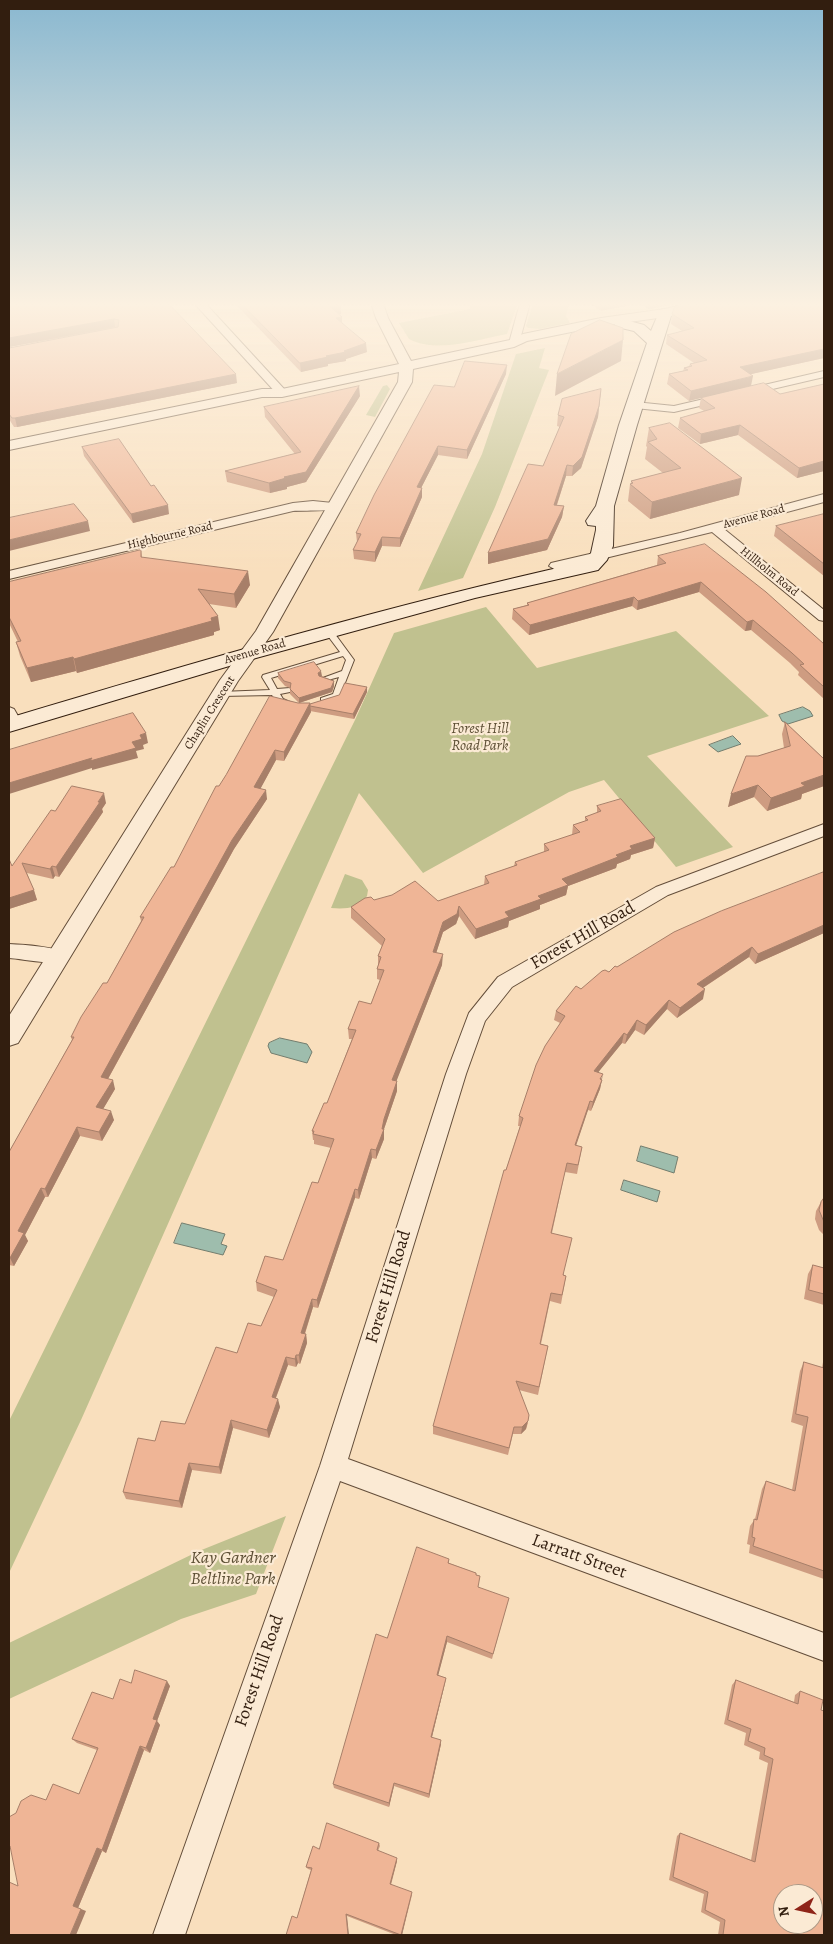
<!DOCTYPE html>
<style>
body{margin:0}
#map{position:relative;width:833px;height:1944px;overflow:hidden;background:#f9dfbd;font-family:Alegreya,serif}
canvas{display:block}
.frame{position:absolute;inset:0;border:10px solid #321e0f;pointer-events:none}
.north{position:absolute;left:773px;top:1884px;width:50px;height:50px;box-sizing:border-box;background:#fbead4;border:1px solid #ab9885;border-radius:50%;rotate:260deg;font-size:14px;font-weight:700;line-height:20px;text-align:center;color:#321e0f}
.north::after{content:'';display:block;margin:auto;width:18px;height:22px;background:#8f2418;clip-path:polygon(50% 0,100% 100%,50% 72%,0 100%)}
</style>
<div id="map">
<canvas width="833" height="1944"></canvas>
<div class="frame"></div>
<div class="north">N</div>
</div>
<script>
const g = document.querySelector('canvas').getContext('2d');
g.lineJoin = 'round';
function paint(path, color) {
  g.fillStyle = color;
  g.fill(path, 'evenodd');
}
function stroke(path, color, width, dash) {
  g.strokeStyle = color;
  g.lineWidth = width;
  g.lineCap = dash ? 'butt' : 'round';
  g.setLineDash(dash || []);
  g.stroke(path);
}
function label(font, color, halo, rows, align = 'center') {
  g.font = font + ' Alegreya,serif';
  g.lineWidth = 4.5;
  g.setLineDash([]);
  g.textBaseline = 'middle';
  g.strokeStyle = halo;
  g.fillStyle = color;
  for (const [text, x, y, turn = 0] of rows) {
    g.save();
    g.translate(x, y);
    g.rotate((+turn || 0) * Math.PI / 180);
    g.textAlign = isNaN(turn) ? turn : align;
    if (halo) g.strokeText(text, 0, 0);
    g.fillText(text, 0, 0);
    g.restore();
  }
}
paint(new Path2D(`
 M470,303H518L507,334C478,339 438,354 409,339L399,323L470,309Z
 M533,303H569L566,316L570,323L540,329L528,328L526,326Z
 M545,348L539,368L549,370L495,507L463,578L418,591L482,454L516,354Z
 M387,385L390,389L375,417L366,415L383,386Z
 M486,607L537,668L676,631L769,716L647,756L733,847L676,867L604,780L569,792L423,873L359,793L81,1420L9,1573V1421L355,720L394,633Z
 M345,874L362,880L368,890L367,896C358,909 345,909 331,908Z
 M286,1516L256,1594L181,1619L9,1699V1643L199,1551Z`), '#c0c18f');
const water = new Path2D(`
 M803,707L810,711L813,716L788,724L782,721L779,715Z
 M733,736L741,744L718,752L709,745Z
 M280,1038L307,1044L312,1052L307,1063L271,1053L268,1046L269,1043Z
 M641,1146L678,1157L674,1173L637,1161Z
 M624,1180L660,1191L657,1202L621,1190Z
 M182,1223L225,1234L221,1244L227,1246L223,1255L174,1243Z`);
paint(water, '#9ebdad');
stroke(water, '#737d6e', 1);
const service = new Path2D(`
 M326,630H332L354,660L339,698L324,702H321V698L333,694L339,677L324,681L320,679L342,671L346,660L343,656L271,678L277,689L290,688V692L280,694L283,699L292,703V707C282,708 277,702 272,695L221,696L217,694L221,692L270,690L262,677L263,675L340,652L325,632Z`);
const minor = new Path2D(`
 M194,303H205L286,391V395H278Z
 M520,303H530L519,343L514,346L509,343Z
 M824,371V377L674,412L635,408L629,405L635,402L674,406Z
 M824,494V502L724,529L824,610V621L819,620L712,532L556,570L549,566L551,563L680,533Z
 M313,501L333,503L339,507C334,512 303,510 293,511L9,579V571L293,503Z
 M9,707L14,709L22,723L19,726H9Z
 M824,824V836L668,895L512,987L485,1021L466,1074L348,1459L824,1633V1661L340,1481L185,1935H153L320,1466L446,1074L469,1013L498,977L656,887Z
 M9,944C28,945 46,946 65,952L67,957L65,962C53,965 23,959 9,958Z`);
const tertiary = new Path2D(`
 M371,303H383L388,318L411,361L510,340L523,334L601,318L665,309L671,313L665,317L601,326L527,341L514,347L413,369L412,382L273,632L238,681L18,1043L9,1046V1016L220,680L256,631L398,382L399,372L282,397H262L9,450V441L262,389H282L399,364L376,318Z`);
const secondary = new Path2D(`
 M692,303H722L720,306L671,316L637,425L614,506L613,546L607,560L598,570L475,598L256,658L9,732V718C199,661 390,605 584,562L591,553L596,530V526L588,525L586,521L596,506L619,425L647,343L634,331L617,327L614,324L622,319L644,325L651,331L660,310Z`);
stroke(service, '#644e3a', 2);
stroke(minor, '#644e3a', 2);
stroke(tertiary, '#644e3a', 2);
stroke(secondary, '#321e0f', 2);
paint(service, '#fbead4');
paint(minor, '#fbead4');
paint(tertiary, '#fbead4');
paint(secondary, '#fbead4');
paint(new Path2D(`
 M9,303H168L237,383L17,427H14L9,419V348L117,328L9,347Z
 M234,303H338L340,305L341,314H339L342,323L367,352L346,359V361L328,364V366L301,372Z
 M589,303H681L648,309L639,303L601,311Z
 M824,303V358L751,374L689,401L667,384L669,374L683,371L684,368L689,366L690,364L694,363L666,344L667,335L682,331L671,324L672,314Z
 M506,374L467,459L438,455L421,488H422V497L400,547L382,546L375,562L354,559L353,550L357,542L356,533L454,387Z
 M824,384V471L797,478L738,435L700,444L678,428L680,418L704,411L699,408L701,398L780,394Z
 M601,389L598,417L581,468L572,476H566L557,505L564,506L562,517L547,550L488,564L543,466L560,427L557,426L558,415Z
 M360,396L306,482L287,487V489L270,493L227,482L225,471L295,454L265,417L264,407Z
 M649,428L739,495L650,519L628,501L630,484H631V481L663,473L645,459L647,447L646,446Z
 M82,447L169,514L133,523L84,456Z
 M824,514V576L774,536L776,526Z
 M141,550L142,557L250,585L236,608L209,604L220,630L214,632V635L95,668L77,673L76,671L31,682L20,656L16,642H18L9,623V582Z
 M658,556L824,644V699L798,675L799,672L790,663L751,630L745,631L699,592L637,610L632,606L529,635L512,619L513,609L527,605V603L657,565Z
 M278,673L322,676L334,681V686L332,692L299,703L290,694V688L285,686L278,678Z
 M367,687V692L354,719L310,711L311,712L284,761L276,760L260,789L267,799L234,849L108,1079L115,1089L103,1109L114,1120L102,1141L80,1136L48,1197H45L25,1235L28,1241L14,1266L9,1265V1152L72,1040L71,1037L107,983L141,921L140,917L174,867L219,786L298,703H310V704Z
 M785,722L824,759V786L802,794L801,799L767,811L754,797L728,807L758,756L784,748L782,734Z
 M106,803L102,809L103,812L59,877L55,876L53,879L27,873L37,900L9,909V859L12,866L55,811Z
 M597,806L655,838L653,848L631,855L630,859L617,864L616,868L568,886L566,895L540,905V909L509,921L508,927L475,939L459,916L456,924L443,932L436,953L442,965L396,1081L397,1091L384,1129V1139L376,1159L372,1158L359,1199L355,1198L318,1308L313,1307L305,1334H306L307,1343L300,1364L298,1363L296,1367L288,1365L276,1398L280,1407L269,1438L233,1428L221,1474L192,1470L182,1508L126,1499L123,1492L155,1441L185,1424L237,1353L261,1326L274,1297L257,1291L256,1282L283,1260L318,1183L331,1148L314,1144V1140H313L312,1131L327,1103L352,1039H349L348,1029L371,1004L380,980L377,979V969L378,966V956L382,946L351,918V907L374,900L438,901L484,885L485,876L514,866L515,862L544,852V844L572,835L573,825L585,821V817L597,813Z
 M824,872V933L755,964L749,957L703,988V999L677,1018L667,1009L644,1035L635,1030L625,1044L622,1043L598,1072L602,1080L600,1089L591,1111L588,1110L576,1146L582,1147L577,1174L565,1172L552,1233L564,1275L566,1276L561,1304L550,1301L541,1344L548,1346L538,1395L519,1390L528,1423L526,1429L521,1434H513L508,1455L433,1434V1426L506,1170L520,1126H518L519,1116L560,1023L554,1020L556,1011L581,989L617,967Z
 M824,1198V1235L819,1230L815,1219L816,1211L821,1202Z
 M813,1265L824,1268V1305L804,1299L808,1274Z
 M824,1322V1335H823Z
 M824,1356V1579L749,1553L750,1545L747,1544L750,1526L755,1519L762,1489L766,1481L792,1490L803,1426L791,1422L800,1371L804,1362L822,1368Z
 M449,1559V1563L476,1573L478,1587L507,1604L492,1659L447,1642L438,1675L446,1678L445,1683L432,1737L441,1744L429,1798L394,1786L389,1807L334,1788L333,1784L387,1638Z
 M736,1680L794,1702L795,1695L800,1691L821,1710L824,1935H718L720,1922L701,1912L704,1894L669,1880L677,1836L680,1833L751,1860L768,1763L759,1759L760,1752L744,1745L746,1733L724,1724L732,1685Z
 M131,1683L170,1686L157,1721L160,1725L150,1753L144,1750L106,1853L102,1851L78,1908L86,1911L18,1886L46,1800L79,1794L97,1750L77,1743L72,1739Z
 M379,1843L380,1846L378,1851L397,1861L391,1885L412,1895L402,1935H396L347,1916L297,1918L311,1870L308,1869L306,1867L319,1849Z`), '#ce9c81');
paint(new Path2D(`
 M602,303H639L601,311Z
 M649,303H681L648,309Z
 M340,305L341,314L331,316V307Z
 M342,317V325L336,318Z
 M114,319L115,327L9,347V338Z
 M623,340L621,361L555,396L557,374Z
 M366,343L367,352L346,359V361L328,364V366L301,372L300,363Z
 M824,349V358L738,377L740,367Z
 M507,365L506,374L467,459V450Z
 M236,374L237,383L17,427L15,418Z
 M753,376L751,386L689,401L691,391Z
 M359,386L360,396L306,482L287,487V489L270,493L269,483L284,477Z
 M601,389L598,417L581,468L572,476L573,466Z
 M740,425L738,435L700,444L701,434Z
 M438,446V455L417,496V487Z
 M824,461V471L797,478L799,468Z
 M567,465L566,476L553,516L554,505Z
 M742,478L739,495L650,519L652,502Z
 M422,488V497L400,547V538Z
 M168,505L169,514L133,523L131,514Z
 M564,506L562,517L547,550L488,564V553Z
 M88,521L90,531L9,551V540Z
 M382,537V546L375,562V552Z
 M248,571L250,585L236,608L234,594Z
 M701,582L699,592L637,610L638,601Z
 M634,597L632,606L529,635L530,625Z
 M218,616L220,630L214,632V635L77,673L74,659Z
 M753,620L751,630L745,631L747,622Z
 M73,657L76,671L31,682L27,668Z
 M321,671L322,676L318,678V673Z
 M334,681V686L332,692L299,703V698Z
 M367,687V692L354,719L353,714Z
 M310,703L311,712L284,761V752Z
 M146,733L148,743L143,745L144,749L136,751L138,758L92,770V768L9,794V783L132,742L140,735Z
 M275,750L276,760L256,797L254,787Z
 M824,775V786L802,794L801,799L767,811L771,798L801,783Z
 M758,785L754,797L728,807L731,794Z
 M266,790L267,799L234,849L104,1086L101,1077L232,840Z
 M104,793L106,803L102,809L103,812L59,877L56,867Z
 M655,838L653,848L631,855L630,859L617,864L616,868L568,886L566,895L540,905V909L509,921L508,927L475,939L476,929L505,912L538,896L562,879L616,855L630,846Z
 M52,866L55,876L53,879L50,869Z
 M34,890L37,900L9,909V898Z
 M459,906V916L456,924L443,932L433,963V952L443,922Z
 M824,925V933L755,964L758,954Z
 M752,947L749,957L695,993L697,984Z
 M443,954L442,965L393,1090L392,1080Z
 M705,989L703,999L677,1018L680,1008Z
 M669,1000L667,1009L644,1035L646,1025Z
 M637,1020L635,1030L625,1044L627,1035Z
 M624,1033L622,1043L592,1080L594,1071Z
 M603,1074L600,1089L591,1111L593,1102Z
 M113,1080L115,1089L99,1116L96,1107Z
 M397,1081V1091L384,1129V1139L376,1159V1150L384,1119Z
 M590,1101L588,1110L573,1154L575,1145Z
 M111,1111L114,1120L102,1141L99,1132Z
 M77,1127L80,1136L48,1197L45,1189Z
 M371,1149L372,1158L359,1199L358,1190Z
 M41,1188L45,1197L25,1235L28,1241L14,1266L10,1258L18,1231Z
 M355,1189V1198L318,1308L317,1300Z
 M312,1299L313,1307L302,1342L301,1333Z
 M306,1334L307,1343L300,1364L299,1355Z
 M296,1355L298,1363L296,1367L295,1359Z
 M286,1357L288,1365L273,1405L272,1397Z
 M278,1399L280,1407L269,1438L267,1430Z
 M529,1415L526,1429L521,1434L522,1427Z
 M231,1420L233,1428L221,1474L219,1467Z
 M189,1463L192,1470L182,1508L179,1501Z
 M447,1636V1642L437,1680V1675Z
 M446,1678L445,1683L431,1741V1737Z
 M167,1681L170,1686L157,1721L160,1725L150,1753L146,1748L153,1719Z
 M441,1740V1744L429,1798V1794Z
 M140,1746L144,1750L106,1853L102,1850Z
 M394,1783V1786L389,1807V1803Z
 M97,1848L102,1851L78,1908L73,1906Z
 M397,1858V1861L390,1887V1884Z
 M412,1892L402,1935H401Z
 M81,1909L86,1911L76,1935H70Z
 M346,1914L347,1916L349,1935H348Z`), '#a77f69');
const building = new Path2D(`
 M9,303H168L236,374L15,418H12L9,414V348L118,327L119,320L114,319L9,338Z
 M241,303H338L340,305L331,307L342,317L336,318L366,343L344,351L346,352L326,356L328,357L300,363Z
 M698,303H824V349L740,367L753,376L691,391L669,374L688,370L684,368L692,366L690,364L707,360L667,335L694,328L672,314L674,308Z
 M600,320L623,328V340L557,374L571,334Z
 M465,361L507,365L467,450L438,446L417,487L422,488L400,538L382,537L375,552L353,550L361,534L356,533L374,495L434,385L454,387Z
 M764,383L780,394L824,384V461L799,468L740,425L701,434L680,418L715,408L701,398Z
 M359,386L306,472L284,477L286,478L269,483L225,471L301,452L264,407Z
 M601,389L599,406L582,457L573,466L567,465L554,505L564,506L548,539L488,553L528,464L543,466L564,417L558,415L562,399Z
 M670,423L742,478L652,502L630,484L633,483L631,481L681,468L648,442L657,439L649,428Z
 M119,439L151,486L154,485L168,505L131,514L82,447Z
 M74,504L88,521L9,540V518Z
 M824,514V564L776,526Z
 M705,544L766,592L824,644V687L800,665L804,664L792,653L753,620L747,622L701,582L638,601L634,597L530,625L513,609L529,605L527,603L666,563L658,556Z
 M141,550V557L248,571L234,594L198,589L218,616L211,618L212,621L92,654L74,659L73,657L27,668L16,642L21,641L9,617V582Z
 M314,662L321,671L318,673L319,676L334,681L331,688L299,698L290,689L291,683L284,681L278,673Z
 M345,683L367,687L353,714L310,706V704L339,695Z
 M270,696L298,703H310L284,752L275,750L254,787L266,790L232,840L101,1077L113,1080L96,1107L111,1111L99,1132L77,1127L45,1189L41,1188L18,1231L24,1233L10,1258H9V1152L74,1037H71L81,1017L103,983H107L144,917H140L171,867H174L216,786H219L226,775Z
 M133,713L146,733L140,735L142,739L132,742L136,748L90,761L92,758L9,783V750Z
 M785,722L824,759V775L801,783L805,786L771,798L758,785L731,794L746,756H758L790,746Z
 M72,786L104,793L98,802H100L56,867L52,866L50,869L22,863L34,890L9,898V859L12,866L51,810L55,811Z
 M621,799L655,838L630,846L632,849L616,855L618,857L562,879L568,885L538,896L541,899L505,912L509,917L476,929L459,906L457,914L443,922L433,952L443,954L392,1080L397,1081L384,1119L382,1129H384L376,1150L371,1149L358,1190L355,1189L317,1300L312,1299L301,1333L306,1334L299,1355H296L295,1359L286,1357L272,1397L278,1399L267,1430L231,1420L219,1467L189,1463L179,1501L123,1492L138,1438L155,1441L161,1421L185,1424L216,1347L237,1353L248,1323L261,1326L277,1290L256,1282L265,1256L283,1260L312,1182L318,1183L334,1139L313,1134L314,1131H312L324,1103H327L356,1030L348,1029L359,1001L371,1004L384,970L377,969L381,957L378,956L385,939L351,907L365,898L371,897L374,900L392,895L415,881L438,901L489,883L485,876L517,865L515,862L549,850L544,844L580,832L573,825L588,820L585,817L601,811L597,806Z
 M824,872V925L758,954L752,947L697,984L705,989L680,1008L669,1000L646,1025L637,1020L627,1035L624,1033L594,1071L603,1074L600,1079L602,1080L593,1102L590,1101L575,1145L582,1147L578,1165L567,1163L551,1233L572,1238L563,1275L566,1276L562,1295L551,1293L540,1344L548,1346L539,1387L516,1381L529,1415L528,1421L522,1427H514L509,1448L433,1426L504,1170H506L523,1118L519,1116L536,1065L545,1046L565,1016L556,1011L576,986L581,989L602,971L605,970L609,972L615,966L617,967L674,932L721,911Z
 M824,1198V1222L819,1210L821,1202Z
 M813,1265L824,1268V1294L809,1290Z
 M804,1362L824,1368V1571L753,1546L755,1538L752,1537L754,1519L757,1520L766,1481L795,1491L808,1417L796,1414Z
 M417,1547L449,1559L448,1563L476,1573V1575L480,1576L478,1587L509,1598L493,1654L447,1636L437,1675L446,1678L431,1737L441,1740L429,1794L394,1783L389,1803L333,1784L376,1634L387,1638Z
 M135,1670L167,1681L153,1719L157,1720L146,1748L140,1746L102,1850L97,1848L73,1906L81,1909L70,1935H9V1882L18,1886L10,1846L9,1845V1817L16,1813L21,1801L31,1795L46,1800L53,1784L79,1794L98,1748L72,1739L92,1692L113,1699L120,1679L131,1683Z
 M736,1680L798,1704L800,1691L823,1700L821,1710L824,1711V1935H723L725,1920L705,1910L708,1892L673,1877L680,1833L755,1862L773,1759L764,1755L765,1748L748,1741L751,1729L728,1720ZM783,1894H813V1924H783Z
 M327,1823L379,1843L377,1850L397,1858L390,1884L412,1892L401,1935L346,1914L348,1935H286L292,1916L297,1918L312,1868L306,1867L313,1846L319,1849Z`);
paint(building, '#efb596');
stroke(building, '#a77f69', 1);
const sky = g.createLinearGradient(0, 0, 0, 575);
sky.addColorStop(0, '#8ab8d0');
sky.addColorStop(0.53, '#fcf1e1');
sky.addColorStop(1, '#fcf1e100');
g.fillStyle = sky;
g.fillRect(0, 0, 833, 575);
label('12px', '#321e0f', '#fbead4', [
 ["Avenue Road",754,517,-15],
 ["Highbourne Road",170,536,-13],
 ["Hillholm Road",769,572,39],
 ["Avenue Road",255,652,-16],
 ["Chaplin Crescent",210,713,-58]
]);
label('italic 15px', '#5d4f35', '#fbead4', [
 ["Forest Hill",480,729],
 ["Road Park",480,746]
]);
label('18px', '#321e0f', '#fbead4', [
 ["Forest Hill Road",583,936,-30],
 ["Forest Hill Road",389,1287,-73],
 ["Larratt Street",579,1557,20],
 ["Forest Hill Road",260,1671,-71]
]);
label('italic 18px', '#5d4f35', '#fbead4', [
 ["Kay Gardner",233,1559],
 ["Beltline Park",233,1580]
]);
</script>
